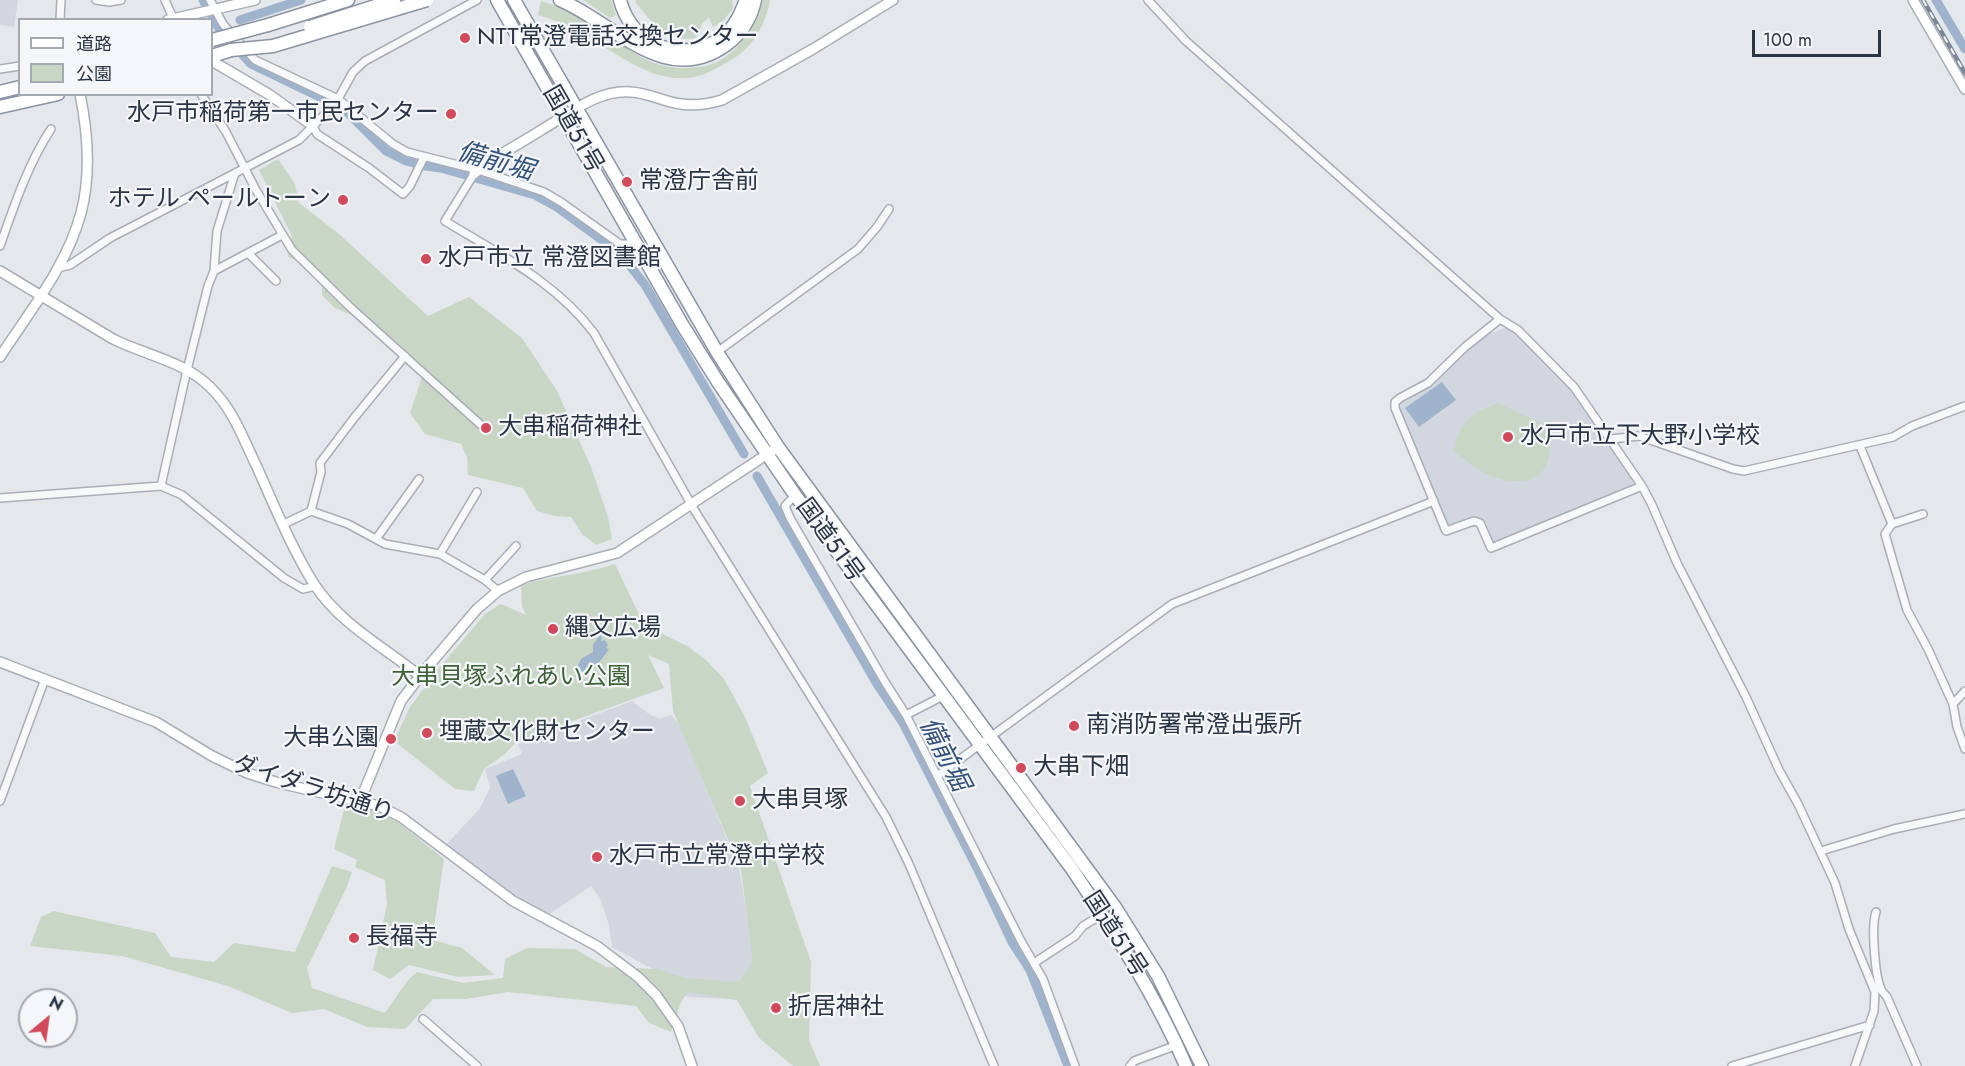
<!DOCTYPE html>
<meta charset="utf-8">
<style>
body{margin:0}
#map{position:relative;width:1965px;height:1066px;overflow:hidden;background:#e4e7ec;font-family:Jost,"Noto Sans JP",sans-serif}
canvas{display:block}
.legend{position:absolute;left:18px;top:18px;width:195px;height:78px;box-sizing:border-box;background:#f4f6f9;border:2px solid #a4a8b1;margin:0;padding:8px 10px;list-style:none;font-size:18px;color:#2b3445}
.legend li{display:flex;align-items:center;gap:12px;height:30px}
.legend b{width:30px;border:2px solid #a4a8b1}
.north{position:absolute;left:18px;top:988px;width:60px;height:60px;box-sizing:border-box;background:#f4f6f9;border:2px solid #a4a8b1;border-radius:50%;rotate:29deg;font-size:16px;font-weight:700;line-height:24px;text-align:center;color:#2b3445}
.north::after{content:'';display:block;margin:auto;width:21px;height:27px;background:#d1495b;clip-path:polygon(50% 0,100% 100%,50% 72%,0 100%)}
.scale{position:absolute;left:1752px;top:30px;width:129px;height:27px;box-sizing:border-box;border:3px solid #2b3445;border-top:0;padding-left:8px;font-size:18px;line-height:21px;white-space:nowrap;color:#2b3445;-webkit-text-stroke:4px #f4f6f9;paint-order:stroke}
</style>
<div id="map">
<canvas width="1965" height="1066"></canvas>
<ul class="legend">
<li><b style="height:8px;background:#fff"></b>道路</li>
<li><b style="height:16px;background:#c9d6c5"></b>公園</li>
</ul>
<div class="north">N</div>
<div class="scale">100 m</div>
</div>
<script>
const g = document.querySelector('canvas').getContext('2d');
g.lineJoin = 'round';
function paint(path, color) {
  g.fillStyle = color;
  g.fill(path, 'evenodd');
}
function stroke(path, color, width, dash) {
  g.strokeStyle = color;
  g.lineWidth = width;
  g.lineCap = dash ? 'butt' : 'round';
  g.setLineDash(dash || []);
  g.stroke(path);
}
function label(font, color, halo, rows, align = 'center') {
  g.font = font + ' Jost,"Noto Sans JP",sans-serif';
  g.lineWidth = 4.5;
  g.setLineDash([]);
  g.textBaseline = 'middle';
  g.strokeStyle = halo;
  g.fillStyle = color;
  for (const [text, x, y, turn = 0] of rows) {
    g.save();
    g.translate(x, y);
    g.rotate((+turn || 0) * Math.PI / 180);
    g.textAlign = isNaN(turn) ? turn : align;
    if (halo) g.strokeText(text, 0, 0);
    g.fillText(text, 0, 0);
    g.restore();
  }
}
paint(new Path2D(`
 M0,0H18L14,27L0,25Z
 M1506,327L1522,337L1562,380L1592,417L1633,481L1632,486L1595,502L1494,544L1490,541L1482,519L1475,517L1452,527L1449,525L1398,406L1401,401L1467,350L1487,335Z
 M632,701L649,714L660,719L671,715L680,726L739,868L753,953L754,980L750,1000L687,997L658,972L612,947L609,925L600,898L591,886L548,915L512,895L445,846L480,808L490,788L485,769L522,754L518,744Z`), '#d2d6de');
paint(new Path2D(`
 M583,0H611L616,15L610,18Z
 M636,0H732L733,8L724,20L713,27L709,17L702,24L696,38C661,43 657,26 635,2Z
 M763,0H770C765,27 752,49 728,62C717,68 706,75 694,77C650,86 608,46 572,27C562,22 549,19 538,15L541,1C562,7 581,17 599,29C632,51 654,73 697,67C710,66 721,62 730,53C748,38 758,23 763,0Z
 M278,159L295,184L299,203L339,234L428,316L469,297L522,338L557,391L591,467L608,517L612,539L596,545L582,534L571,517L555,516L537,511L523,488L468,475L467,457L461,444L425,434L410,413L425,368L379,327L335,308L322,295V272L288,257L292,236L259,170Z
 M1497,403L1553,428C1551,442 1551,457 1544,469C1536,484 1508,483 1493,477C1480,472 1466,460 1454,452C1458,433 1461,422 1479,411C1485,408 1491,407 1497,403Z
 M615,564L644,625L687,646L706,660L724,679L745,717L768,773L750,786L811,962L809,1040L820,1066H793L759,1038L737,1000L688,992L681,1002L671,1032L649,1023L636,1006L508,992L466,999H433L405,1029L367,1027L324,1009L292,1013L228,986L122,956L30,946L41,917L53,911L155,933L171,957L214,962L234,943L295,952L332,866L352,872L346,889L307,968L312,988L385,1013L408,980L417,972L463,983L503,978L505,959L527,948L575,949L606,967L657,969L685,978L739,982L753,962L741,870L673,711L669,664L648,655L664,688L517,741L505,754L484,769L474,791L455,789L394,741L410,707L439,668L485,614L501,604L526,615L522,606L521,585C553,576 584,574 615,564Z
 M346,802L374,810L399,823L444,859L432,940L462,948L495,975L458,977L409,965L390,979L373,970L387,904L385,880L355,867L357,860L334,849Z`), '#c9d6c5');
paint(new Path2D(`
 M1442,382L1456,400L1419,427L1405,408Z
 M600,635L602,637L601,641L605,640L608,645L606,648L609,649C602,660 595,669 582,672L577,667L581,659L593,652V645Z
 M513,769L526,796L508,804L496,776Z`), '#9fb4cc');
stroke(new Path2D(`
 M203,0L220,30L251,64L328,101L347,112L386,151L406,161L425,166L441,168L535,195L557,207L620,253L645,285L744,454
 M1936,0L1965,49
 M240,20L301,0
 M757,476L877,684L903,723L978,870L1012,942L1030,970L1068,1066`), '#9fb4cc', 9);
const street = new Path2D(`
 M96,0L109,2L121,0
 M165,0L173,18
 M210,0L223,24L255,60L338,99L393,144L407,152L478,170L544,192L561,202L620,244H628L636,241
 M1148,0L1186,41L1500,319L1518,330L1574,387L1642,486L1652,505L1677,563L1746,697L1779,770L1798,804L1835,883L1849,929L1875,992L1874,1011L1855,1066
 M60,20L61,0
 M0,69L20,66
 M201,94L226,132L256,190L292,250L350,307L481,425
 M313,126L317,134L369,168L403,194L410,186L424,157
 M474,174L445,221C497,253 556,282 594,333L695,511L886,817L909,864L994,1066
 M0,246C14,206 28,164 51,129
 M248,253L276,281
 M58,268L70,265L110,238L299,140L328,111L338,99L353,72L365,61L477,0
 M214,271L282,235
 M1500,319L1465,347L1428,383L1400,398L1395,402V408L1446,531L1474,521L1480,523L1491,548L1642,486
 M717,352L858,249L877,227L889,209
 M1611,439L1639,436L1733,469L1744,471L1893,437L1912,426L1965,406
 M1860,446L1892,524
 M161,486L187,370L208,286L214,271L217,231L235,173
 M795,495L785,506L790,518L885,682L906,715L1021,941L1043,979L1075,1066
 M0,498L161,486L182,495L284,578L303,589L316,586
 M311,511L321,472L320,463L354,418L405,356
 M1923,514L1892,524L1885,534L1907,610L1928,649L1953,704L1957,727L1965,749
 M284,524L311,511L348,524L385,544L440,554L485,580L498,591
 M376,539L419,479
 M440,554L477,492
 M485,580L516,546
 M1953,704L1965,691
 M906,715L943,696
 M937,776L1172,604L1434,501
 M0,801L45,679
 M1821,851L1894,829L1965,814
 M1876,912C1871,926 1875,976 1881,989C1882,992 1885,994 1887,997L1917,1066
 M1034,963L1075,936L1083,926L1103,914
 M423,1019L477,1066
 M1130,1066L1134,1061L1177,1045
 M1732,1066L1870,1025`);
const secondary = new Path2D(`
 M1913,0L1965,89
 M168,20L255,0
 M212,61L270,95L313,126
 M474,174L484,165C504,152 524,141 543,129C570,113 599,89 631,92C649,93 664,102 681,104C694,106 709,104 722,100L813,49L893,0
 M0,271L113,339C145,355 184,361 210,387C233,409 243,438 256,465C274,505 291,547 314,584C340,624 384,647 420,676
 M0,357C29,312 67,266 81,213C91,175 88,133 80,94
 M0,662L156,722L212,756L247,773L279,783L379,806L401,817L513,901L597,946L638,977L656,995L678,1026L692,1066
 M360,801L401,701L420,676L477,609L498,591L526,577L617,553L778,447`);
const highway = new Path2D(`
 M497,0L683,326L718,382L795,495L1072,869C1115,933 1156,996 1186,1066
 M514,0L717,352L778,447L1115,907L1158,976L1202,1066
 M560,0C613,22 665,89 726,45C741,34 751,19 755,0
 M620,0C630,39 670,61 708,45C715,42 722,38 727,33C737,23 741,12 746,0
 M268,25L348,0
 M212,56L231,50
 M0,92L20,87
 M0,107L58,94`);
stroke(street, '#a9aeb7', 10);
stroke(secondary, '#a9aeb7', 12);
stroke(highway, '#8b94a3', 15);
stroke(street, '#f7f8fa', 7);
stroke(secondary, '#fff', 9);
stroke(highway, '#fff', 12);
const rail = new Path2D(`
 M1923,0L1965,73`);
stroke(rail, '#7d8696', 4.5);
stroke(rail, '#f4f6f9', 2, [7]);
const highwayBridge = new Path2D(`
 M310,27L394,0
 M212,40L268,25
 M231,50L273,46L427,0`);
stroke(highwayBridge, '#8b94a3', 15, []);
stroke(highwayBridge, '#fff', 12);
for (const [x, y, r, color] of [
 [465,38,6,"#d1495b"],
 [451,114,6,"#d1495b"],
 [627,182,6,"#d1495b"],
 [343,200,6,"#d1495b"],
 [426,259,6,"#d1495b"],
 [486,428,6,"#d1495b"],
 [1508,437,6,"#d1495b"],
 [553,629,6,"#d1495b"],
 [1074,726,6,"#d1495b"],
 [427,733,6,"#d1495b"],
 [391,739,6,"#d1495b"],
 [1021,768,6,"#d1495b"],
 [740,801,6,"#d1495b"],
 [597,857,6,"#d1495b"],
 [354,938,6,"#d1495b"],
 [776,1008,6,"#d1495b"]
]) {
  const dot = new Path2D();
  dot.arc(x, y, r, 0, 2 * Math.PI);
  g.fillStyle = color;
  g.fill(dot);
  stroke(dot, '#f4f6f9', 2);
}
label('24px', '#2b3445', '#f4f6f9', [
 ["NTT常澄電話交換センター",477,38],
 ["水戸市稲荷第一市民センター",439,114,"right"],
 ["常澄庁舎前",639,182],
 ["ホテル ペールトーン",331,200,"right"],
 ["水戸市立 常澄図書館",438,259],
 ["大串稲荷神社",498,428],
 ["水戸市立下大野小学校",1520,437],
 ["縄文広場",565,629],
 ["南消防署常澄出張所",1086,726],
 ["埋蔵文化財センター",439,733],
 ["大串公園",379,739,"right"],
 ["大串下畑",1033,768],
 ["大串貝塚",752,801],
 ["水戸市立常澄中学校",609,857],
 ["長福寺",366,938],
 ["折居神社",788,1008]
], 'left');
label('24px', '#2b3445', '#f4f6f9', [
 ["国道51号",572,130,60],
 ["国道51号",829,541,54],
 ["ダイダラ坊通り",313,790,18],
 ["国道51号",1114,935,57]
]);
label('24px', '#3f6138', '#f4f6f9', [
 ["大串貝塚ふれあい公園",511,678]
]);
label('italic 26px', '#34527a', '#f4f6f9', [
 ["備前堀",495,163,16],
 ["備前堀",943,755,63]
]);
</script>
